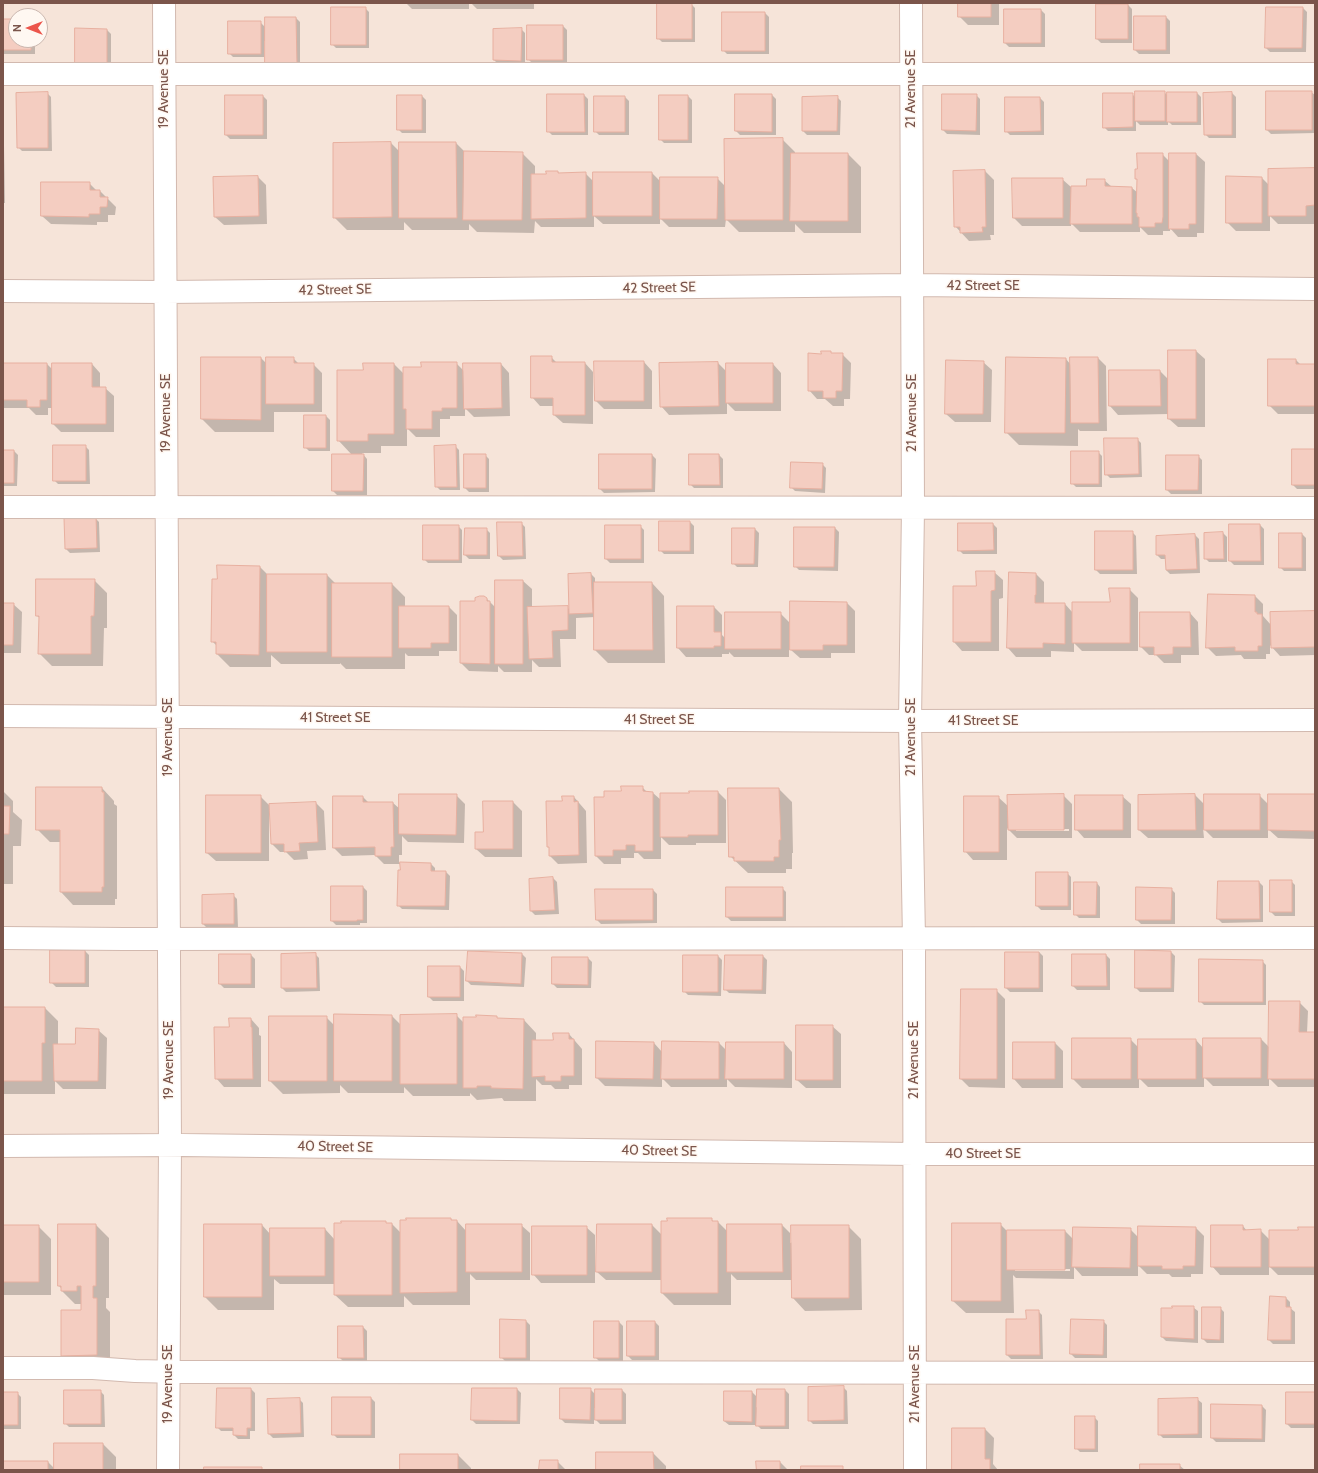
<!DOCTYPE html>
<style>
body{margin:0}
#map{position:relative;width:1318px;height:1473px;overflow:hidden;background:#fdf3eb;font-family:Cabin,sans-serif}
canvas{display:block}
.frame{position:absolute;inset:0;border:4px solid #7b554b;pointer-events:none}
.north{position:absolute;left:8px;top:8px;width:40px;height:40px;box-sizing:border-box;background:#fff8f2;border:1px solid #cab7af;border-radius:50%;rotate:270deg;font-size:11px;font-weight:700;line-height:16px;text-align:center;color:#7b554b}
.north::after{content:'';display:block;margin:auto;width:14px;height:18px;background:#ec564c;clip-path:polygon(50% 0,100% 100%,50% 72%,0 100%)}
</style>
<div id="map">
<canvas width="1318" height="1473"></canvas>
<div class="frame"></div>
<div class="north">N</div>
</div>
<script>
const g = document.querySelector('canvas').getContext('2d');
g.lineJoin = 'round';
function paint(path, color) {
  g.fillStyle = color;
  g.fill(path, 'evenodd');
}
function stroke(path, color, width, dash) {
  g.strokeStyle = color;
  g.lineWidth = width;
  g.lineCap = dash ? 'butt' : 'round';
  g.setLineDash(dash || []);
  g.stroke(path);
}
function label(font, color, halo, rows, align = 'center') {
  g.font = font + ' Cabin,sans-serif';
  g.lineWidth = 3;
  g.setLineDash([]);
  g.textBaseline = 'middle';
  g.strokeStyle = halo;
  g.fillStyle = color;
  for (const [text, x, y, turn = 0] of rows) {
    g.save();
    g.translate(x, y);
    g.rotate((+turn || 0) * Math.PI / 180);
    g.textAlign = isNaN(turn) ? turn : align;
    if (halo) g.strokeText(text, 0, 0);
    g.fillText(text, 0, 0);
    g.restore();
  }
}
paint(new Path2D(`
 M3,3H1315V1470H3ZM16,16H40V40H16Z`), '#f6e4d9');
paint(new Path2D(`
 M406,3H469V9H412Z
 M471,3H534V9H477Z
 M959,3H999V25H968L959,16Z
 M691,4L695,8V42H662L658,38Z
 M1097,5H1128L1132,9V43H1101L1097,39Z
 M365,8L369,12V48H336L332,44Z
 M1303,8L1307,12L1306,52H1270L1266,48Z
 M1041,10L1045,14V47H1009L1005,43Z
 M765,13L769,17V54H727L723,50Z
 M1166,17L1170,21V54H1139L1135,50Z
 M296,18L300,22V67L266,41H264V57H233L229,53L260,22L266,28Z
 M3,20H16V40H35V54H3Z
 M528,26H563L567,30V63H532L528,59Z
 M521,29L525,33V64H498L494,60Z
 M107,30L111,34V66H80Z
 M1164,92L1168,96V93H1197L1201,97V125H1172L1168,121V125H1140L1136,121V131H1108L1104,127L1132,94L1136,98Z
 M1311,92L1315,95V133L1271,134L1267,130Z
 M47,93L51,97L52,151H22L18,147Z
 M1232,93L1236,97V138H1209L1205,134Z
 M584,95L588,99V135H552L548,131Z
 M772,95L776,99V135H740L736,131Z
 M943,95H976L980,99V135L947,134L943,130Z
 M263,96L267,100V139H230L226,135Z
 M422,96L426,100V133H402L398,129Z
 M688,96L692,100V143H664L660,139Z
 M625,97L629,101V135H599L595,131Z
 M837,97L841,101L840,135H807L803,131Z
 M1040,98L1044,102V135H1010L1006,131Z
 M782,139L795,152V154H848L861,167V233H804L795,224V232H739L726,219L725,227H669L660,218V224H603L594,216V227H541L535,221L534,233L477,232L469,224V230H412L404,222V230H347L334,217L391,143L400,152L456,143L465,152L522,153L535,166V175H547L558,172L560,174H586L594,182L652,173L661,182L717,178L726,187Z
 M3,143L4,145L5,203H3Z
 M1162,154L1170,162V154H1196L1205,162L1204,233H1197V237H1178L1170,228V231H1163V235H1148L1140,227V232H1080L1071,223V226H1022L1014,218L1062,179L1071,187H1087L1104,180L1112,187L1132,188L1138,193V180L1136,179Z
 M1315,169V224H1278L1270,216V231H1236L1227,222L1262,178L1269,185Z
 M985,171L994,180V235H990L991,240L969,241L955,226L954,172Z
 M258,177L266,185L267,224L224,225L215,217Z
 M89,183L97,191H100L116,207L115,215H108V222H97V225L51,224L42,216Z
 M1169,351H1196L1205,359V427H1178L1169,419V414L1118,415L1110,406V371H1160L1169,380Z
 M830,352L833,354H842L851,363L850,399H844V406H833L825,399H817L809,390L822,355Z
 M551,357L557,363H585L593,372V424L563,423L554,415V406H540L532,397Z
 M202,358H261L267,364L293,358L299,364H313L322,373V412H274V432H215L202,419Z
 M1098,358L1106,366L1107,431H1080L1078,429V446L1019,445L1006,432L1066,359L1071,365Z
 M1269,360H1296L1301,365H1315V414H1278L1269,405Z
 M644,362L652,371V409H604L596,401Z
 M983,362L992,370L991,422H955L946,414Z
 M456,363L465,372L501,364L509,373L510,416L474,417L465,408V416H450V419H440V437H416L407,428V446H381V453H362L367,459V495H337L333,491L352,455L338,440L364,371L394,364L404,374L422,368Z
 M718,363L727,372L773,364L781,373V411H735L727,403V414L669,415L661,406Z
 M3,364H47L53,370L92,364L100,373V388H105L114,396V432H61L53,424V408H48V415H36L29,408H3Z
 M326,416L330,420V451H309L305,447Z
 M1137,439L1141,443L1142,477L1110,478L1106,474Z
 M85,446L89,450L90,484H58L54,480Z
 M455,446L459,450L460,490H440L436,486Z
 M1293,450H1315V489H1297L1293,485Z
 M3,451H14L18,455L17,486H3Z
 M1098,452L1102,456V487H1076L1072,483Z
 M485,455L489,459V492H469L465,488Z
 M652,455L656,459L655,492L604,493L600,489Z
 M719,455L723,459V488H694L690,484Z
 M1198,456L1202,460V494H1171L1167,490Z
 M822,464L826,468L825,493L795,491L791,487Z
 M95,518L99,522L100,552L70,553L66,549Z
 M690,522L694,526V554H664L660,550Z
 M521,523L525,527L526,559L503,560L499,556Z
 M993,524L997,528V554H963L959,550Z
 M1260,525L1264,529V565H1234L1230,561Z
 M458,526L462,530V563H428L424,559Z
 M640,526L644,530V563H610L606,559Z
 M795,528H835L839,532L838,571L799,570L795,566Z
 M486,529L490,533V559H469L465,555Z
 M755,529L759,533L758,567H737L733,563Z
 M1132,532L1136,536L1137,574H1100L1096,570Z
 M1223,533L1227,537V562H1209L1205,558Z
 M1302,534L1306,538V571H1284L1280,567Z
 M1195,535L1199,539L1200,573L1170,574L1166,570V559H1161L1157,555Z
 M260,567L268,575H327L336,584H392L405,597V607H449L457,615V651H439V656H408L405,653V669H346L340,663V664H281L271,655V667H230L217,654V646L212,641L218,580Z
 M994,572L1003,580V598L999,599V651H962L954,642V587H977Z
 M1010,573L1036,574L1044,582V604H1065L1073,613L1111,603L1129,589L1138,598V651H1082L1074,643V652L1051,651V657H1016L1008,648Z
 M591,574L595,578V583H652L664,596L665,663H608L595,650V617L576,618V639H560L561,667H539L532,660V672H504L498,666V672L469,671L461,663L476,602L487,599L496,608V581H523L532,589V608L567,607L570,610Z
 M94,580L107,593V628H104L103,666H52L39,653L40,618L37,616Z
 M1255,596L1263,604V616L1271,625L1315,612V655L1280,656L1270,645V654H1266V659H1244L1241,655L1216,656L1207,647Z
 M847,603L855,611V653H831V658H800L791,650Z
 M3,604H13L22,612L21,653H3Z
 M678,607H714L722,615V635L726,639L780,613L789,622V657H734L729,652V654H722V657H686L678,648Z
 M1190,613L1198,622L1199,655H1181V663H1164L1156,655H1149L1141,647Z
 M642,787L647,792L653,793L661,800L690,794L718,792L726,800V843H696V845H669L661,837V859H644L638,853H634V858H621V864H604L596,856L605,798Z
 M102,788L114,801V804L117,806V899H115V905H73L61,892V842H50L37,829Z
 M779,789L792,802L793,853H792V869H786V873H748L730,856Z
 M3,791L13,801V812L22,820L21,846H13V884H3Z
 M456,795L465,804L464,843L408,842L402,836V855H399V863L431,864L435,868V872H446L450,876L449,910L402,909L398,905L401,864H384L375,855L342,856L334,848L363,797L369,803H393L400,809Z
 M1063,795L1072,804V838H1017L1007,828V860H973L965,851L998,797L1009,807ZM1016,829H1069V831H1016Z
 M1195,795L1205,805L1259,795L1269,805L1315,795V839L1278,838L1268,829V838H1213L1203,828L1204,838H1148L1139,830Z
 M260,796L269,805L316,803L324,811L326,850L307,851L308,859L294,860L286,852H280L272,844L270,810H269V861H216L207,853Z
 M1122,796L1131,804V838H1084L1076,829Z
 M574,797L586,811L587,863L558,864L550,856V848L548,847L563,802Z
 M484,802H513L522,811V857H485L476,849L484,833Z
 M1037,873H1067L1071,877V910H1041L1037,906Z
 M553,878L557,882L559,914L535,915L531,911L530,879Z
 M1291,881L1295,885V916H1275L1271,912Z
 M1259,882L1263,886V922L1222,923L1218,919Z
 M1097,883L1100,887V918H1079L1075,914Z
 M332,887H363L367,891V923H360V925H336L332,921Z
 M782,888L786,892V921H731L727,917Z
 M1171,889L1175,893V924H1141L1137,920Z
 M596,890H653L657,894V923L601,924L597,920Z
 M233,895L237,899L238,928H207L203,924V896Z
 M85,951L89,955V987H56L52,983Z
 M1039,952L1043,956V992H1010L1006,988V953Z
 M1171,952L1175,956L1174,992H1140L1136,988Z
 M315,954L319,958L320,991L286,992L282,988Z
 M522,954L526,958L524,987L471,985L467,981Z
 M251,955L255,959V988H224L220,984Z
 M1073,955H1106L1110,959V990H1077L1073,986Z
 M718,956L722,960L721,996L688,995L684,991Z
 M763,956L767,960L766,994L729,993L725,989Z
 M588,958L592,962L591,988H557L553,984Z
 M1262,961L1266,965V1005H1204L1200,1001Z
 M429,967H460L464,971V1001H433L429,997Z
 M996,990L1005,999V1088L969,1087L961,1079Z
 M1299,1002L1308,1011L1307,1033H1315V1087H1278L1269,1078V1086H1213L1204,1077V1087H1148L1139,1078V1088H1082L1073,1079V1039H1130L1139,1048L1196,1040L1204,1049L1261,1039L1270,1048Z
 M3,1008H45L58,1021V1045H76L98,1030L107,1038L106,1089H63L55,1081V1094H3Z
 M456,1015L464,1023L496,1017L499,1019L524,1020L536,1033V1041H554L569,1034L582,1049V1085H569V1089H555L551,1085H542L536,1079V1101H504L502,1098L477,1100L470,1093V1096H413L404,1087V1093H348L340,1085V1093L283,1094L270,1081L326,1017L335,1026L392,1016L401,1025Z
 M251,1019L259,1028V1035L261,1036V1087H224L216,1078L230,1028Z
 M832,1026L841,1034V1088H806L797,1080Z
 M654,1043L662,1052L719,1043L727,1051L784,1043L792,1052V1088L735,1087L727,1079V1087H671L662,1078V1087L605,1086L597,1078Z
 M1014,1043H1055L1063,1051V1088H1022L1014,1079Z
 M451,1219L453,1221H457L467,1232L521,1225L530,1233V1280H476L470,1274V1305H413L404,1296V1307H348L335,1295V1284H280L274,1279V1310H218L205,1297V1225H262L271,1235L325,1229L335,1240L385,1222L388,1224H392L401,1233Z
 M711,1219L714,1222H718L728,1232L782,1225L790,1233V1243L848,1226L861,1239L862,1310L805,1311L793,1298L792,1280H737L731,1274V1305H674L662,1293V1280H606L597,1272L652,1225L662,1235Z
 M1000,1224L1007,1231H1065L1073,1239L1130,1229L1139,1238L1196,1228L1204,1236L1203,1274H1191V1277H1172L1169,1274H1147L1138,1265V1276H1082L1074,1267V1279L1016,1278L1013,1275L1014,1313H966L953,1301ZM1015,1269H1070V1271H1015Z
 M96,1225L109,1238V1298H106V1308L110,1312V1368H75L62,1355L82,1311V1304H75L62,1291V1289L59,1286Z
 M3,1226H38L51,1239V1295H3Z
 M1243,1226L1247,1231L1260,1230L1270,1240L1299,1231L1315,1228V1275H1278L1269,1266V1275H1220L1212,1266Z
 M586,1227L595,1235V1283H541L533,1274Z
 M1271,1297L1286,1298L1290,1302V1308L1295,1312V1344H1273L1269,1340Z
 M1194,1308L1198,1311V1343L1166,1341L1162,1337Z
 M1220,1308L1224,1312V1343H1207L1203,1339Z
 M1038,1311L1042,1315L1043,1359H1011L1007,1355V1320H1027Z
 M526,1321L530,1325V1361H505L501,1357Z
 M1103,1321L1107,1325V1358H1075L1071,1354Z
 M619,1322L623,1326V1361H599L595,1357Z
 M655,1322L659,1326V1360H632L628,1356Z
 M363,1327L367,1331V1361H343L339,1357Z
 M843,1387L847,1391L848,1424H813L809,1420Z
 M218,1389H251L255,1393V1431H250V1439H238L234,1435V1431H221L217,1427Z
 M517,1389L521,1393L520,1424H476L472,1420Z
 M590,1389L596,1395L622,1390L626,1394V1424H600L596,1420V1408H594V1424L565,1423L561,1419Z
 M758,1390H785L789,1394V1429H761L756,1424V1425H729L724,1421V1392H752L756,1396V1407L758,1408Z
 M100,1391L104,1395L105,1427H69L65,1423Z
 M3,1393H17L21,1397V1429H3Z
 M1315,1393V1428H1291L1287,1424Z
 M371,1398L375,1402V1438H337L333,1434Z
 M299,1399L303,1403L304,1437L273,1438L269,1434Z
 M1197,1399L1202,1403V1438H1163L1159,1434Z
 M1262,1406L1266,1410L1265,1442H1216L1212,1438Z
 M1094,1417L1098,1421V1452H1080L1076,1448Z
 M953,1429H985L994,1438L993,1464L998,1470H953Z
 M103,1444L116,1457V1470H3V1462H48L55,1469Z
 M597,1453H653L666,1466V1470H597Z
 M458,1455L471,1468V1470H401Z
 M557,1461L566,1470H540Z
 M780,1462L788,1470H757Z
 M1179,1465L1185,1470H1141Z`), '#0003');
const building = new Path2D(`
 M657,3H692V39H657Z
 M958,3H991V17H958Z
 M1096,4H1128V39H1096Z
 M331,7H366V45H331Z
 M1266,7H1303L1302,48H1265Z
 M1004,9H1041V43H1004Z
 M722,12H765V51H722Z
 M1134,16H1166V50H1134Z
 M265,17H296L297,64L265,63Z
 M3,19H16V40H31V50H3Z
 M228,21H261V54H228Z
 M527,25H563V60H527Z
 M75,28L107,29V63H75Z
 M522,28L521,61L493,60V29Z
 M1135,91H1165V121H1135Z
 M1266,91H1312V130H1266Z
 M48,92V148H17L16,93Z
 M1167,92H1197V122H1167Z
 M1232,92V135H1204L1203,93Z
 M1103,93H1133V127L1103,128Z
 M547,94H584L585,132H547Z
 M735,94H772V132L735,131Z
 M942,94H977L976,131L942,130Z
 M225,95H263V135H225Z
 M397,95H422V130H397Z
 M659,95H688V140H659Z
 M594,96H625V132H594Z
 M838,96L837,131H802V97Z
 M1005,97H1040L1041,131L1005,132Z
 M783,138V220H725L724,139Z
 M391,142L392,217L333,218V143Z
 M399,142H456L457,218H399Z
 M464,151L523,152L522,220H463Z
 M791,153H848V221H790Z
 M1137,153H1163V217L1162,223H1155V227H1139V217H1137V213H1136L1137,179H1135V169H1137Z
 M1169,153H1196V224H1189V229H1169Z
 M1315,168V205L1306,206V216H1268V169Z
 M985,170L986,227H982L983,232L960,233V227H954L953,171Z
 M546,171H558V173L586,172V218L531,219V174H546Z
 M593,172H652V216H593Z
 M258,176L259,216L214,217L213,177Z
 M1226,176L1262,177V223H1226Z
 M660,177H718L717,219H660Z
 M1012,178H1063V218H1013Z
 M1087,179H1105V186L1132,187V224H1070L1071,186H1086Z
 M41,182H90V190H100V197H108L107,207H100V214H89V217L41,216Z
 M1168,350H1196V419H1168Z
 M821,351H831V353H843L842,391H836V398H823V391H808V353L821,354Z
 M531,356H552V362H585V415H553V398H531Z
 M201,357H261V420L201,419Z
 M266,357H294V363H314V404H266Z
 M1006,357L1066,358L1065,433H1005Z
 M1070,357H1098L1099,423H1071Z
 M1268,359H1296V364H1315V406H1268Z
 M946,360L984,361L983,414H945Z
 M594,361H644V401H595Z
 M421,362H457V408H442V411H432V429H406V409H403V367H421Z
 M718,362L719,406L660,407L659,363Z
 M3,363H47V400H40V407H27V400H3Z
 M52,363H92V387H106V424H52Z
 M363,363H394V434H368V441H337V370H363Z
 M463,363H501L502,408L464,409Z
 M726,363H773V403H726Z
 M1109,370H1160L1161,406H1109Z
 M304,415H326V448H304Z
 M1104,438H1138L1139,474L1105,475Z
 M53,445H86V481H53Z
 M456,445L457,487H435L434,446Z
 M1292,449H1315V485H1292Z
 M3,450H14V483H3Z
 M1071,451H1099V484H1071Z
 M332,454H364L363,491H332Z
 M464,454H486V488H464Z
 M599,454H652V489H599Z
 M689,454H719L720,485H689Z
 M1166,455H1199L1198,490H1166Z
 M791,462L823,463L822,489L790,488Z
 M96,517L97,548L65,549L64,518Z
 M659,521H690V551H659Z
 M497,522H522L523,556H498Z
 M958,523H993L994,550L958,551Z
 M1229,524H1260L1261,561H1229Z
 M423,525H459V560H423Z
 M605,525H641V559H605Z
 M794,527H835L834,567H794Z
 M465,528H487V555H464Z
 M732,528H755L754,564H732Z
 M1095,531H1133V570H1095Z
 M1223,532L1224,559H1204V533Z
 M1279,533H1302V568H1279Z
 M1195,534L1197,569L1166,570L1165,555H1156V536Z
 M217,565L260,566L259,655L216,654V642H211L212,579H217Z
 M976,571H995V590L991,591V642H953V586H976Z
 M1009,572L1036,573V595H1035V603H1065V644L1043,643V648H1007Z
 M591,573L593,613L569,614L568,574Z
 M267,574H327V652H267Z
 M36,579H95L94,616H91V654H38L39,616H36Z
 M495,580H523V664H495Z
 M594,582H652L653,650H594Z
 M332,583H392V657H332Z
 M1109,588H1130V643H1072V602H1110Z
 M1208,594L1255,595V612H1257V614H1262V646H1258V651H1235V647L1206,648Z
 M480,596H484L487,598V601H490V664L460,663V601H475V598Z
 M790,601L847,602V645H823V650H790Z
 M3,603H14L13,645H3Z
 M399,606H449V643H431V648H399Z
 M568,606V630L552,631L553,658L529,659L527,607Z
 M677,606H714V632H721V646H714V648H677Z
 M1315,611V647L1271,648L1270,612Z
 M725,612H781V649H725Z
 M1140,612H1190L1191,647H1173V654L1154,655V647H1140Z
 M621,786H643V791L653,792V851H635V845H626V850H613V856H595L594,797H604V791H621Z
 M36,787H102V792H104V887H102V892H60V830H36Z
 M728,788H779L781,840H779V857H774V861H734V857H729Z
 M689,791H718V835H688V837H660V793H689Z
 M399,794H457L456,835L399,834Z
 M1064,794V830H1008L1007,795Z
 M1195,794L1196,830H1138V795Z
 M1204,794H1260V830H1204Z
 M1268,794H1315V831L1268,830Z
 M206,795H261V853H206Z
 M1075,795H1123V830H1075Z
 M333,796H363V802H393L394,847H391V856H375V847L333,848Z
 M562,796H574V802L578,801L579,855L549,856V847H547L546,801H562Z
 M964,796H999V852H964Z
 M483,801H513V849H475V832H483Z
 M316,802L318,842L299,843L300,851L284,852V844H271L269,804Z
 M3,806H10L9,834H3Z
 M400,862L431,863V871H446L445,906H397L398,870H400Z
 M1036,872H1068V906H1036Z
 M553,877L555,910L530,911L529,879Z
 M1270,880H1292V912H1270Z
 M1218,881H1259L1260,919H1217Z
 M1074,882H1097L1096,915H1074Z
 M331,886H363V920H357V921H331Z
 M726,887H783V917H726Z
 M1136,887L1172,888L1171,920H1136Z
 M595,889H653V920H596Z
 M234,894V924H202V895Z
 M50,950H85V983H50Z
 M1135,950L1171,951V988H1135Z
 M468,951L522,953L521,984L466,981Z
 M1005,952H1039V988H1005Z
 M316,953L317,988H281V954Z
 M219,954H251V984H219Z
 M1072,954H1106L1107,986H1072Z
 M683,955H718V992H683Z
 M725,955H763L762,990H724Z
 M552,957H588V985L552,984Z
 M1199,959L1263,960V1002H1199Z
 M428,966H460V997H428Z
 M961,989H997V1079H960Z
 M1269,1001H1300L1299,1032H1315V1079H1268Z
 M3,1007H45V1043H42V1081H3Z
 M334,1014L392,1015V1081H334Z
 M457,1014V1084H400V1015Z
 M476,1015L497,1016V1018L524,1019L523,1089L491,1088V1086H477V1088H463V1017H476Z
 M269,1016H327V1081H269Z
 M229,1018H251V1027H252L253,1079H215L214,1027H229Z
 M796,1025H833V1080H796Z
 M76,1028L99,1029L98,1081H54L53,1044H75Z
 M553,1033H569V1039H574V1076H561V1081H545V1076L532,1077V1040H553Z
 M1072,1038H1131V1079H1072Z
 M1203,1038H1261V1078H1203Z
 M1138,1039H1196V1079H1138Z
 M596,1041L654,1042L653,1079L596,1078Z
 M662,1041L719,1042V1079H661Z
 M726,1042H784V1079H725Z
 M1013,1042H1055V1079H1013Z
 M406,1218H451V1220H457V1292L400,1293V1220H406Z
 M667,1218H712V1221H718V1293H661V1221H667Z
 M341,1221H386V1223H392V1295H334V1223H341Z
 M952,1223H1001V1301H952Z
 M58,1224H96V1286H93V1298H97V1355L61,1356V1310H81V1286H77V1291H61V1286H58Z
 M204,1224H262V1297H204Z
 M466,1224H522V1272H466Z
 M597,1224H652V1272H596Z
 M727,1224H782L783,1272H727Z
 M3,1225H39V1282H3Z
 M791,1225H849V1298H792Z
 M1211,1225H1243V1230L1261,1229V1267H1211Z
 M532,1226H587V1275H532Z
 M1138,1226L1196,1227L1195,1266H1183V1269H1162V1266H1138Z
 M1073,1227L1131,1228L1130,1268L1072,1267Z
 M1298,1227H1315V1267H1269V1230H1298Z
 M270,1228H325V1276H270Z
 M1007,1230H1065V1270H1007Z
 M1270,1296L1286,1297V1307H1291V1340H1268Z
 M1172,1306H1194V1339L1161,1337V1308H1172Z
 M1202,1307H1221L1220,1340L1202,1339Z
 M1026,1310H1039L1040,1355H1006V1319H1026Z
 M500,1319L526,1320V1358H500Z
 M1071,1319L1104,1320L1103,1355L1070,1354Z
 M594,1321H619V1358H594Z
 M627,1321H655V1356H627Z
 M338,1326H363L364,1358H338Z
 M844,1386V1420L808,1421V1387Z
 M217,1388H251V1428H247V1436L233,1435V1428H216Z
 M472,1388H517V1421L471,1420Z
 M560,1388H591L590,1420L560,1419Z
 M595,1389H622V1420H595Z
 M757,1389H785V1426H756Z
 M64,1390H101V1424H64Z
 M724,1391H752V1422L724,1421Z
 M3,1392H18V1425H3Z
 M1286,1392H1315V1424H1286Z
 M332,1397H371V1435H332Z
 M300,1398L301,1433L268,1434L267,1399Z
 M1198,1398V1434L1158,1435V1399Z
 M1211,1404L1262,1405V1439L1211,1438Z
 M1075,1416H1095V1449H1075Z
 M952,1428H985V1459H990V1470H952Z
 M54,1443H103V1470H54Z
 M596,1452H653L654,1470H596Z
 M400,1454H458V1470H400Z
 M540,1460H558V1470H588H539Z
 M3,1461H48V1470H3Z
 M756,1461H780V1470H783H728H756Z
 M1140,1464H1180V1470H1140Z
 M801,1466H843V1470H801Z
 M204,1467H262V1470H204Z`);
paint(building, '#f4cdc1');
stroke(building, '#e8b0a0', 1);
const minor = new Path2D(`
 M164,3L170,1145L168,1470
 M911,3L913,508L910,721L914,939L915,1470
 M3,74H1315
 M3,291L165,292L912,285L1315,289
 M3,507L1315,508
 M3,716L910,721L1315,720
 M3,938L124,939L1315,938
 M3,1146L181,1145L914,1154H1315
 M3,1368H93L135,1371L182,1372L1315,1373`);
stroke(minor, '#d2b9af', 24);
stroke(minor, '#fff', 22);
label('14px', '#7b554b', '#fff8f2', [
 ["19 Avenue SE",164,89,-90],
 ["21 Avenue SE",911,89,-90],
 ["42 Street SE",983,286],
 ["42 Street SE",659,288,-1],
 ["42 Street SE",335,290,-1],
 ["19 Avenue SE",166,413,-90],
 ["21 Avenue SE",912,413,-90],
 ["41 Street SE",335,718],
 ["41 Street SE",659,720],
 ["41 Street SE",983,721],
 ["19 Avenue SE",168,737,-90],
 ["21 Avenue SE",911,737,-90],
 ["19 Avenue SE",169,1060,-90],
 ["21 Avenue SE",914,1060,-90],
 ["40 Street SE",335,1147,1],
 ["40 Street SE",659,1151,1],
 ["40 Street SE",983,1154],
 ["19 Avenue SE",168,1384,-90],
 ["21 Avenue SE",915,1384,-90]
]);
</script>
